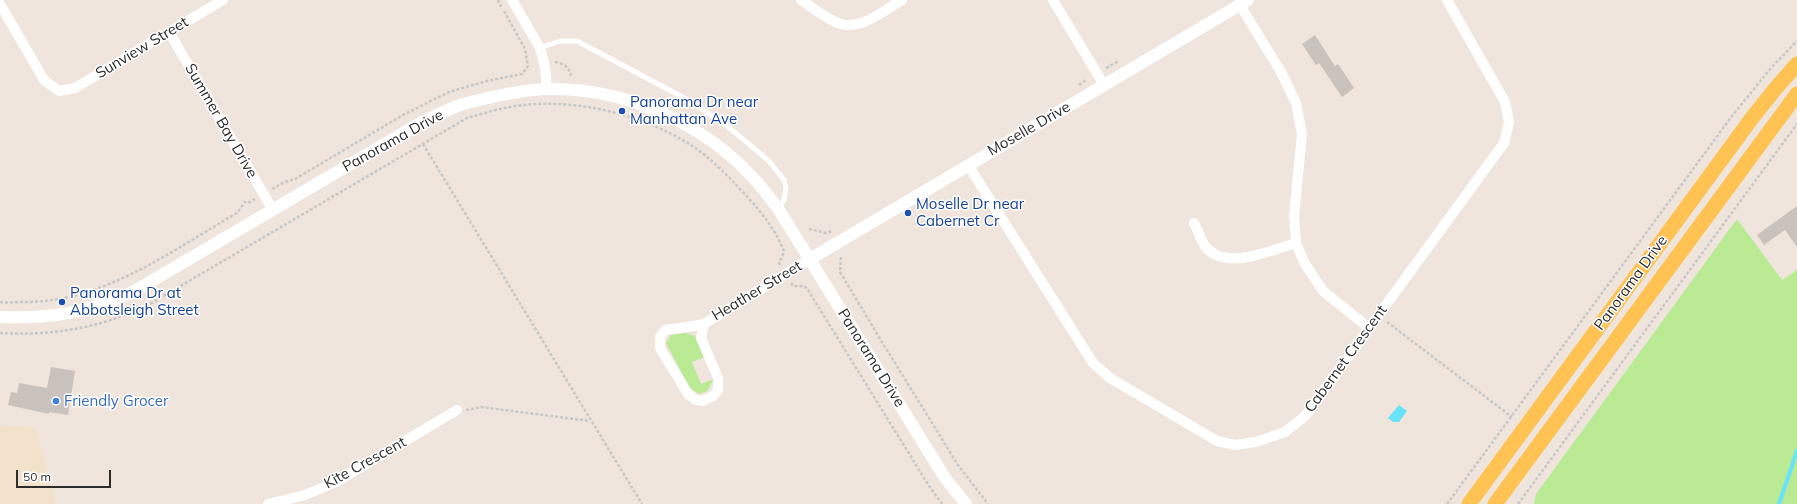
<!DOCTYPE html>
<style>
body{margin:0}
#map{position:relative;width:1797px;height:504px;overflow:hidden;background:#efe5dd;font-family:Mulish,sans-serif}
canvas{display:block}
.scale{position:absolute;left:16px;top:470px;width:95px;height:18px;box-sizing:border-box;border:2px solid #2c2c2c;border-top:0;padding-left:5px;font-size:12px;line-height:14px;white-space:nowrap;color:#2c2c2c;-webkit-text-stroke:3px #fff;paint-order:stroke}
</style>
<div id="map">
<canvas width="1797" height="504"></canvas>
<div class="scale">50 m</div>
</div>
<script>
const g = document.querySelector('canvas').getContext('2d');
g.lineJoin = 'round';
function paint(path, color) {
  g.fillStyle = color;
  g.fill(path, 'evenodd');
}
function stroke(path, color, width, dash) {
  g.strokeStyle = color;
  g.lineWidth = width;
  g.lineCap = dash ? 'butt' : 'round';
  g.setLineDash(dash || []);
  g.stroke(path);
}
function label(font, color, halo, rows, align = 'center') {
  g.font = font + ' Mulish,sans-serif';
  g.lineWidth = 3;
  g.setLineDash([]);
  g.textBaseline = 'middle';
  g.strokeStyle = halo;
  g.fillStyle = color;
  for (const [text, x, y, turn = 0] of rows) {
    g.save();
    g.translate(x, y);
    g.rotate((+turn || 0) * Math.PI / 180);
    g.textAlign = isNaN(turn) ? turn : align;
    if (halo) g.strokeText(text, 0, 0);
    g.fillText(text, 0, 0);
    g.restore();
  }
}
paint(new Path2D(`
 M0,425L36,428L56,504H0Z`), '#f2e1cb');
paint(new Path2D(`
 M1737,219L1782,280L1797,270V504H1534L1536,494Z
 M685,333L695,336L704,357L692,362L701,384L714,379L707,391L699,394L690,388L666,343L671,335Z`), '#bbea95');
paint(new Path2D(`
 M1399,405L1407,411L1399,422H1393L1388,418Z`), '#67e3fa');
stroke(new Path2D(`
 M1779,504L1797,451`), '#67e3fa', 4);
paint(new Path2D(`
 M1315,35L1335,66L1338,64L1354,88L1342,97L1319,63L1316,65L1302,44Z
 M1797,206V247L1785,230L1764,245L1757,235Z
 M51,367L75,371L68,415L49,412V414L8,405L11,392L17,393L19,383L47,388Z`), '#cac2bc');
stroke(new Path2D(`
 M498,0L501,7
 M555,62C564,63 571,69 571,78
 M1106,68L1119,61
 M1079,85L1086,80
 M423,144L642,504
 M272,189L285,182L295,179L403,115L449,92L487,81L522,74L528,66L525,49L504,11
 M809,229L826,233L832,231
 M841,257L840,272L882,342L958,465L988,504
 M791,283L793,286H804L808,290L929,486L942,504
 M0,302C8,303 16,302 25,302C104,302 171,251 237,213L245,202L248,203L255,199
 M1387,322L1512,417
 M0,333C53,336 100,328 148,305L467,118C485,113 504,107 523,105C582,99 648,116 697,149C712,160 726,174 739,188C757,207 775,227 784,252L779,263L780,265
 M466,410L481,407L590,421
 M1447,504L1732,116L1771,68L1797,41
 M1518,504L1797,124`), '#c8c8c8', 2.5, [3, 2]);
stroke(new Path2D(`
 M540,48L560,41H577L688,100L726,125L769,161L784,180L786,188L784,200L779,209`), '#fff', 5);
stroke(new Path2D(`
 M512,0L540,48L545,67L547,89
 M801,0C812,7 829,21 841,24C861,30 885,10 902,0
 M1053,0L1104,85
 M0,4L44,80L59,91L75,88L223,0
 M1240,5L1281,72L1296,103L1302,134L1294,216L1296,243L1305,264L1323,291L1369,328
 M169,32L273,210
 M968,165L1093,363L1110,378L1217,441L1235,445L1256,442L1285,432L1305,416L1504,143L1509,122L1505,102L1447,0
 M1194,223C1198,230 1200,239 1205,246C1224,272 1272,250 1296,243
 M704,324L701,338L718,378V390L713,396L703,401L696,400L688,394L660,348V337L665,330L694,326L704,324L810,259
 M268,504L305,495L336,482L457,410`), '#fff', 10);
stroke(new Path2D(`
 M810,259L1248,0
 M0,317C51,319 86,313 133,292L422,122C435,116 449,109 463,104C490,97 519,90 547,89C624,87 705,123 757,182C765,191 772,201 779,210L945,478L966,504`), '#fff', 12);
stroke(new Path2D(`
 M1469,504L1752,118L1776,88L1797,64
 M1495,504L1797,94`), '#fec353', 15);
for (const [x, y, r, color] of [
 [622,111,4,"#1a4fb4"],
 [908,213,4,"#1a4fb4"],
 [62,302,4,"#1a4fb4"],
 [56,401,4,"#3f7fe0"]
]) {
  const dot = new Path2D();
  dot.arc(x, y, r, 0, 2 * Math.PI);
  g.fillStyle = color;
  g.fill(dot);
  stroke(dot, '#fff', 1.5);
}
label('15px', '#2c2c2c', '#fff', [
 ["Sunview Street",142,48,-31],
 ["Summer Bay Drive",221,121,60],
 ["Moselle Drive",1029,129,-30],
 ["Panorama Drive",393,141,-29],
 ["Panorama Drive",1631,283,-54],
 ["Heather Street",757,291,-31],
 ["Panorama Drive",871,358,58],
 ["Cabernet Crescent",1346,359,-54],
 ["Kite Crescent",365,463,-29]
]);
label('15px', '#164399', '#fff', [
 ["Panorama Dr near",630,102],
 ["Manhattan Ave",630,119],
 ["Moselle Dr near",916,204],
 ["Cabernet Cr",916,221],
 ["Panorama Dr at",70,293],
 ["Abbotsleigh Street",70,310]
], 'left');
label('15px', '#366cbe', '#fff', [
 ["Friendly Grocer",64,401]
], 'left');
</script>
